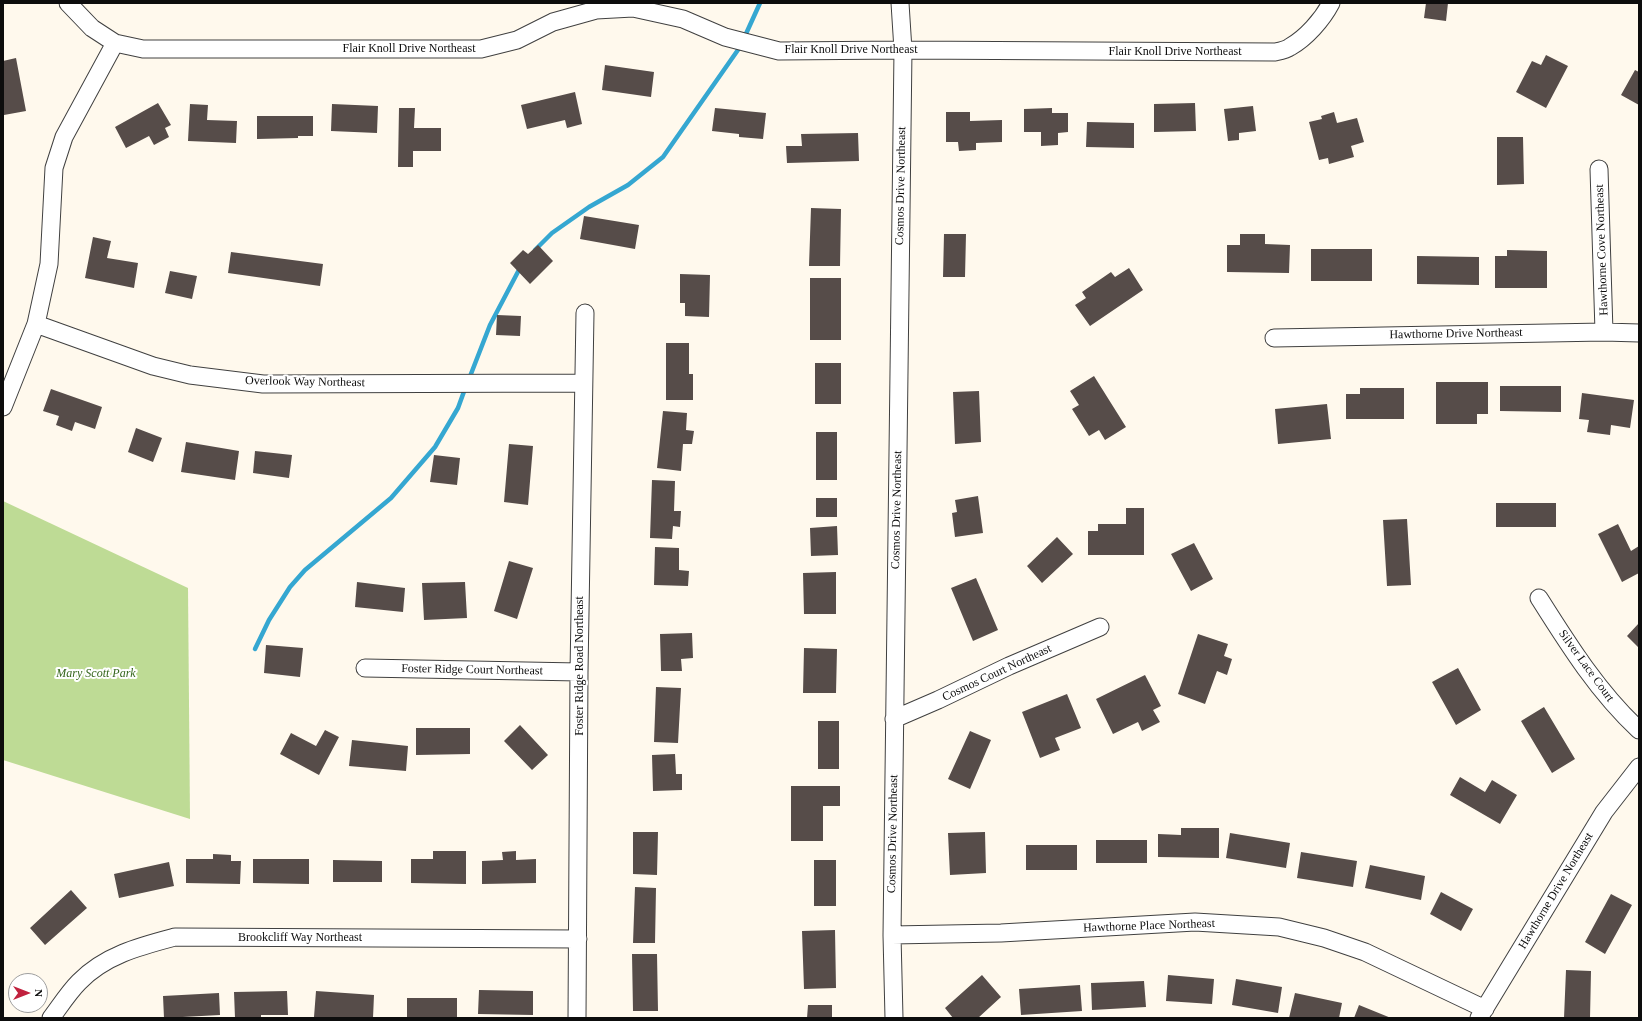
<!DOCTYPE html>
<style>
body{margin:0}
#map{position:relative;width:1642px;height:1021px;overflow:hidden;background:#fff9ed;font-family:"Times New Roman",serif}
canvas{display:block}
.frame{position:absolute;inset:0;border:4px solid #0d0d0d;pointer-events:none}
.north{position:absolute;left:8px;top:973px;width:40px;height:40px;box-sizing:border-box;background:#fff;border:1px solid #9e9e9e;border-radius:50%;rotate:90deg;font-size:11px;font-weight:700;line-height:16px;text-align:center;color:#0d0d0d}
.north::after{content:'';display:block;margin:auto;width:14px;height:18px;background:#c1213e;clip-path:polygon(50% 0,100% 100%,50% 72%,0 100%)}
</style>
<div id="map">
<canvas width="1642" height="1021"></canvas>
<div class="frame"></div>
<div class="north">N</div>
</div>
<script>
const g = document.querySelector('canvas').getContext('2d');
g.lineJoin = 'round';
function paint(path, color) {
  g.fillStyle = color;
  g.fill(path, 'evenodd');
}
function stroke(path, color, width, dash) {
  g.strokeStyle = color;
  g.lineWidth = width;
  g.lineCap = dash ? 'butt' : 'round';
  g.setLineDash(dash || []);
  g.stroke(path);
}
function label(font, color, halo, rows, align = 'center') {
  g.font = font + ' "Times New Roman",serif';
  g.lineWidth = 4;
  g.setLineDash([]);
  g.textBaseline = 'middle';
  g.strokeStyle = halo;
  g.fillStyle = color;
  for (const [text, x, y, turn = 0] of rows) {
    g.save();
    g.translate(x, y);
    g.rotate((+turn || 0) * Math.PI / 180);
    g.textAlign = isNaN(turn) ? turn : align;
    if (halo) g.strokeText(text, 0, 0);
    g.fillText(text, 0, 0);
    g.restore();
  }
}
paint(new Path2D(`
 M3,501L188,588L190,819L3,760Z`), '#bedb95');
stroke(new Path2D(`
 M535,250L552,233L589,207L628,185L663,157L740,47L760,3
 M469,379L490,325L521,266
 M255,649L269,620L290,587L305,570L391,498L435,447L458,408L466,386`), '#35a7d1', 4.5);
paint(new Path2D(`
 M1426,3H1448L1446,21L1424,18Z
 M1546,55L1568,66L1546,108L1516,92L1532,61L1541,65Z
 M16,58L26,111L4,115L3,61Z
 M605,65L654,72L651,97L602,90Z
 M1635,70L1639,72V105L1621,95Z
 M575,92L582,124L567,128L565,120L527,129L521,105Z
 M158,103L171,125L165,128L169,137L154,145L149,136L126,148L115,127Z
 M1195,103L1196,131L1154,132V104Z
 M190,104L208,105L207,120L237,121L236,143L188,141Z
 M332,104L378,106L377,133L331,131Z
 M1253,106L1256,131L1239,133V140L1228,141L1224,109Z
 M399,108H415L414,128H441V151H413V167H398Z
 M715,108L766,113L763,139L739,137V134L712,131Z
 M1052,108V113H1068V132L1058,133V145L1041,146V132H1024V109Z
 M946,112H970V121L1002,120V142L976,143V150L959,151L958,142H946Z
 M1334,112L1337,123L1357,118L1364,142L1351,146L1354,157L1329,164L1328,158L1319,160L1309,122L1322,119L1321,116Z
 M257,116H313V136H298V138L257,139Z
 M1087,122L1134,123V148L1086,147Z
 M858,133L859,161L787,163L786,146H802L801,134Z
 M1497,137H1523L1524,184L1497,185Z
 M811,208L841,209L840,266H809Z
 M584,216L639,225L635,249L580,239Z
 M944,234H966L965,277H943Z
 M1240,234H1265V244L1290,245L1289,273L1227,272V245H1240Z
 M93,237L111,241L107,258L138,263L134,288L85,278Z
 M538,245L553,261L530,284L510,263L523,250L528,254Z
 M1311,249H1372V281H1311Z
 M1507,250L1547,251V288H1495V256H1507Z
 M231,252L323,264L320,286L228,273Z
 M1417,256L1479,257V285L1417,284Z
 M1129,268L1143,290L1090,326L1075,305L1086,298L1082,292L1111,272L1115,277Z
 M170,271L197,276L192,299L165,293Z
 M680,274L710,275L709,317L685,316V303H680Z
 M810,278H841V340H810Z
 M497,315L521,316L520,336L496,335Z
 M666,343H689V374H693V400H666Z
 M815,363H841V404H815Z
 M1094,376L1126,427L1105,440L1099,430L1089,436L1072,409L1079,405L1070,391Z
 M1436,382H1488V414H1477V424H1436Z
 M1500,386H1561V412L1500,411Z
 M1360,388H1404V419H1346V394H1360Z
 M51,389L102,407L95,429L75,422L72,431L56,425L59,416L43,411Z
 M979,391L981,442L955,444L953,392Z
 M1582,393L1634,400L1630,428L1611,425L1610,435L1587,432L1589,420L1579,419Z
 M1327,404L1331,439L1278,444L1275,409Z
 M663,411L687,413L686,430L694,431L692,444H683L681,471L657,468Z
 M136,428L162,438L153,462L128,452Z
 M816,432H837V480H816Z
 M186,442L239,451L235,480L181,472Z
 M509,444L533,446L528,505L504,502Z
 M255,451L292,455L289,478L253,473Z
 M434,455L460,458L457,485L430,482Z
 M652,480L675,481L674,511H681L680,527L673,526L672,539L650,538Z
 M978,496L983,533L955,537L952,513L957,512L955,500Z
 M816,498H837V517H816Z
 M1496,503H1556V527H1496Z
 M1126,508H1144V555H1088V531H1098V524H1126Z
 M1407,519L1411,585L1387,586L1383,520Z
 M1618,524L1631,551L1639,546V573L1622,582L1598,534Z
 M837,526L838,555L811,556L810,528Z
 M1057,537L1073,554L1042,583L1027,566Z
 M1194,543L1213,579L1191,591L1171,554Z
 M655,547L679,548V570L689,571L688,586L654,585Z
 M509,561L533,568L517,619L494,611Z
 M836,572V614H804L803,573Z
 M976,578L998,630L973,641L951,588Z
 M357,582L405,588L403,612L355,607Z
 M465,582L467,618L424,620L422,583Z
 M1639,623V648L1627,636Z
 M692,633L693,658L681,659L682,671H661L660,634Z
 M1198,634L1228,644L1224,656L1232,659L1227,675L1217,671L1205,704L1178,694Z
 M266,645L303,648L300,677L264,673Z
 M804,648L837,649L836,693H803Z
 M1458,668L1481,710L1456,725L1432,682Z
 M1145,675L1161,706L1153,710L1160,722L1142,731L1138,722L1113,734L1096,699Z
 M656,687L681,688L678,743L654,742Z
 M1067,694L1081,728L1055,738L1060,750L1040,758L1022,712Z
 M1544,707L1575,759L1552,773L1521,721Z
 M818,721H839V769H818Z
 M520,725L548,755L532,770L504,741Z
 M416,728H470V754L416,755Z
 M325,730L339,737L319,775L280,754L291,733L316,746Z
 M970,731L991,740L970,789L948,779Z
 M352,740L408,746L406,771L349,766Z
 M675,754L676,774H682V790L653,791L652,755Z
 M1460,777L1485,792L1492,780L1517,795L1500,824L1450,795Z
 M791,786H840V806H823V841H791Z
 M1181,828H1219V858L1158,857V834L1181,835Z
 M633,832H658L657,875L633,874Z
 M985,832L986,873L950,875L948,833Z
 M1230,833L1290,843L1286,868L1226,858Z
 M1096,840H1147V863H1096Z
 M1026,845H1077V870H1026Z
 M433,851H466V884L411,883V859H433Z
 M516,851V860L536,859V883L482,884V861L503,860L502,852Z
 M1301,852L1357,861L1353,887L1297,878Z
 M213,854L231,855V861H241L240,884L186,883V859H213Z
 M253,859H309V884L253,883Z
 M333,860L382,861V882H333Z
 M814,860H836V906H814Z
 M169,862L174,886L119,898L114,874Z
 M1370,865L1425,876L1421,900L1365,888Z
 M635,887L656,888L655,943H633Z
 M71,890L87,908L45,945L30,928Z
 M1441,892L1473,909L1461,931L1430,914Z
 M1611,894L1632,905L1605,954L1585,942Z
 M835,930L836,988L804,989L802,931Z
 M632,954H657L658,1011H633Z
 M1566,970L1591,971L1590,1018H1564Z
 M982,975L1001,997L978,1018H953L945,1008Z
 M1168,975L1214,979L1212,1004L1166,1001Z
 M1236,979L1282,987L1278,1013L1232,1005Z
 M1144,981L1146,1007L1092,1010L1091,983Z
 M1080,985L1082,1011L1021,1015L1019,989Z
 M479,990L533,991V1015L478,1014Z
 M287,991L288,1015H261V1018H235L234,992Z
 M316,991L374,995L373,1018L314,1017Z
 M219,993L220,1015L164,1018L163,996Z
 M1295,993L1342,1003L1339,1018H1289Z
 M407,998H457V1018H407Z
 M808,1005H832V1018H807Z
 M1359,1005L1391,1018H1354Z`), '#564c49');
const minor = new Path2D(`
 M68,3L92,28L115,43L143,49H481L517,40L553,22L596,10L633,8L683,19L725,37L779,51L903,50L1275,52C1280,51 1286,50 1290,47C1306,38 1322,20 1331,3
 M1599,169L1604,332
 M36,324L153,366L190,375L263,384L583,383
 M1274,338L1604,332L1639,333
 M3,407L36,324L49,264L54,168L64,137L115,43
 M1539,598C1568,644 1598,692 1639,730
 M365,668L579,672
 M894,719L938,700L1009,666L1100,627
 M892,935L1001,933L1195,922L1279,927L1324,938L1365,952L1485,1009
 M51,1018C60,1006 69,992 79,982C105,955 141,946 175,937L578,939
 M577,1018L579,672L585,313
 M894,1018L892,935L903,50L900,3
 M1479,1018L1604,812L1639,767`);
stroke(minor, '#404040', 19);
stroke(minor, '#fff', 17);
label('12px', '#0d0d0d', '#fff', [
 ["Flair Knoll Drive Northeast",409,49],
 ["Flair Knoll Drive Northeast",851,50],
 ["Flair Knoll Drive Northeast",1175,52],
 ["Cosmos Drive Northeast",901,186,-89],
 ["Hawthorne Cove Northeast",1602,250,-92],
 ["Hawthorne Drive Northeast",1456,334,-1],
 ["Overlook Way Northeast",305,382,1],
 ["Cosmos Drive Northeast",897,510,-89],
 ["Foster Ridge Road Northeast",580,666,-90],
 ["Silver Lace Court",1586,666,54],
 ["Foster Ridge Court Northeast",472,670,1],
 ["Cosmos Court Northeast",997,673,-25],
 ["Cosmos Drive Northeast",893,834,-89],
 ["Hawthorne Drive Northeast",1556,891,-59],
 ["Hawthorne Place Northeast",1149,926,-2],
 ["Brookcliff Way Northeast",300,938]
]);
label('italic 12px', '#35661c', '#fff', [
 ["Mary Scott Park",96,674]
]);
</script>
